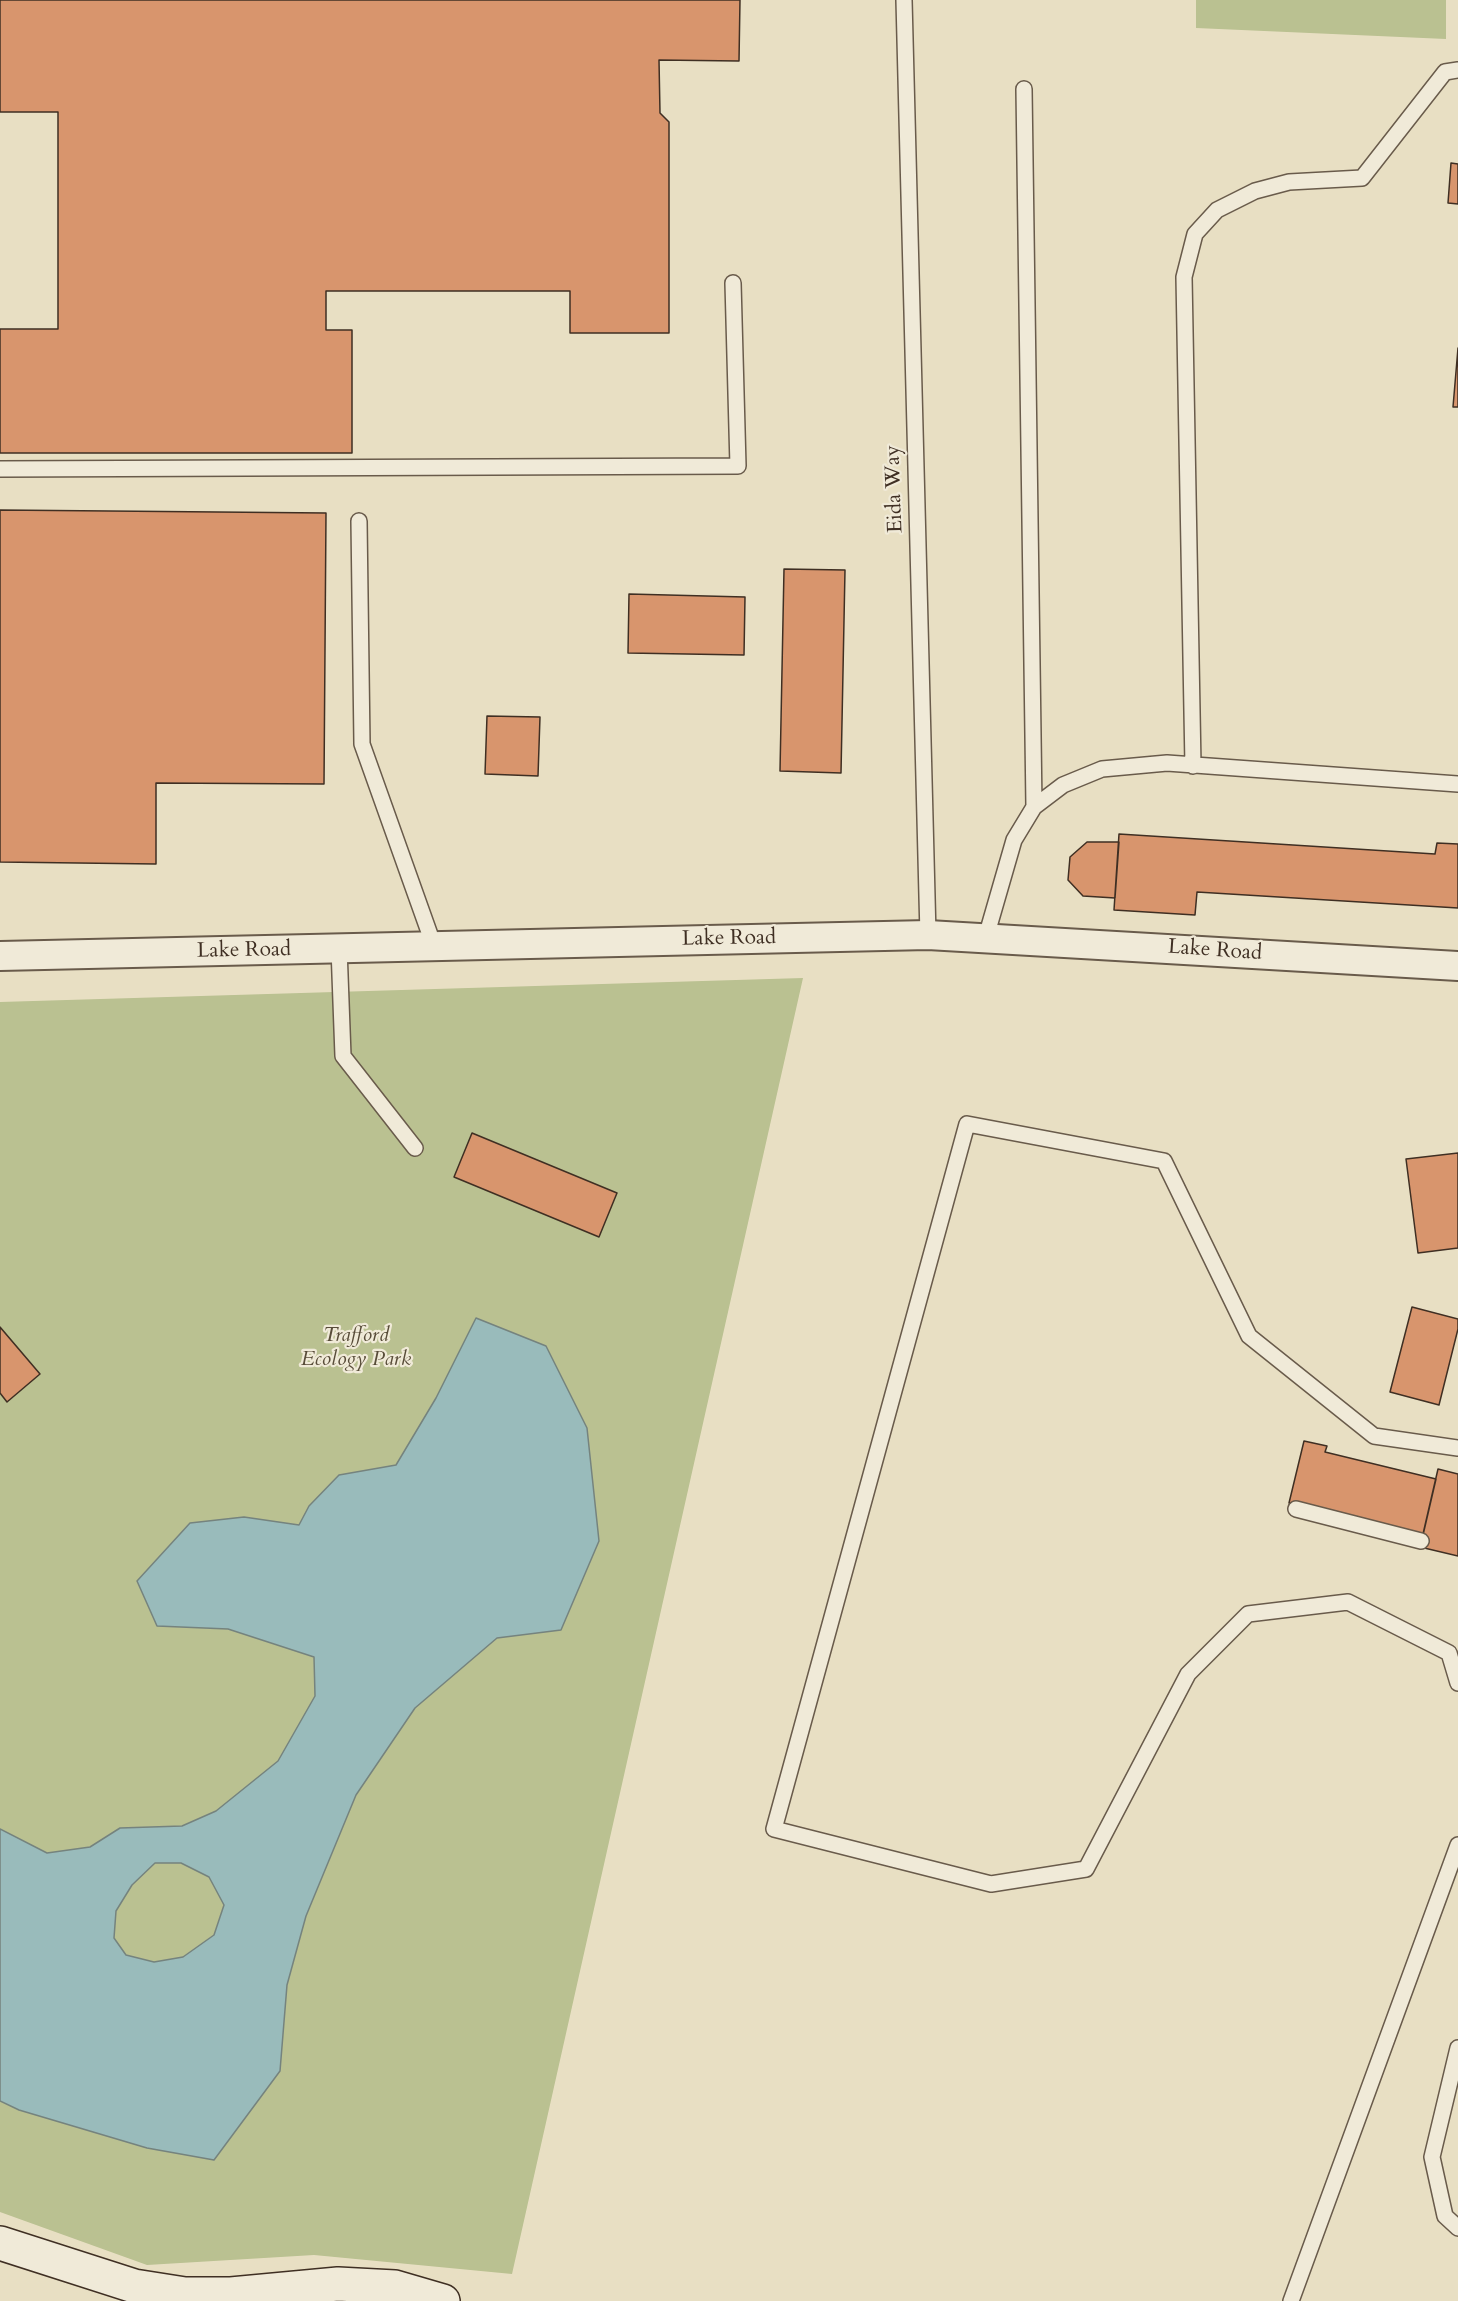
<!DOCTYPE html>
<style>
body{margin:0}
canvas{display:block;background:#e8dfc3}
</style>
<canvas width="1458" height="2301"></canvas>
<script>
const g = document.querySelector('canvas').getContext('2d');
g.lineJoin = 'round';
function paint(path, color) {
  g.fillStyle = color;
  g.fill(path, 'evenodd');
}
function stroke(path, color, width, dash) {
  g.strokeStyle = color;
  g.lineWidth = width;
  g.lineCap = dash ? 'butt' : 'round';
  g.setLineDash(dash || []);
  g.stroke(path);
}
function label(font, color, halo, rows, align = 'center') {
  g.font = font + ' Cardo,serif';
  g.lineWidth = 4.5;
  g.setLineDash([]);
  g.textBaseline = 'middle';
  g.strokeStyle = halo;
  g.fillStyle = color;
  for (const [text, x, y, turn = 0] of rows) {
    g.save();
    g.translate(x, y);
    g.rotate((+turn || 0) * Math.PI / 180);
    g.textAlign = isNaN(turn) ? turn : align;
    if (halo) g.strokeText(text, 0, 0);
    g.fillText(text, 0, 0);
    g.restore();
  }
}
paint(new Path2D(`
 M1196,0H1446V39L1196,28Z
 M803,978L512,2274L314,2255L147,2265L0,2212V1002Z`), '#bac191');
const water = new Path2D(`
 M476,1318L546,1346L587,1428L599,1541L561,1630L497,1638L415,1708L356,1795L306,1916L287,1985L280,2071L214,2160L147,2148L19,2110L0,2101V1829L47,1853L90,1847L120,1828L182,1826L216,1811L278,1761L315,1696L314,1657L228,1629L157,1626L137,1581L190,1523L244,1517L299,1525L309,1506L339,1475L396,1465L436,1398ZM155,1863H181L209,1877L224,1905L214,1935L183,1957L154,1962L126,1955L114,1938L116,1911L132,1885Z`);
paint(water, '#9bb');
stroke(water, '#75837e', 1.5);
const building = new Path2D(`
 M0,0H740L739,61L659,60L660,113L669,122V333H570V291H326V330H352V453H0V329H58V112H0Z
 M1451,163L1458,164V204L1448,203Z
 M1458,348V407H1453Z
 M0,510L326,513L324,784L156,783V864L0,862Z
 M784,569L845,570L841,773L780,771Z
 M629,594L745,597L744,655L628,653Z
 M487,716L540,717L538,776L485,774Z
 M1119,834L1435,854L1437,843L1458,844V908L1197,892L1195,915L1114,910Z
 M1087,842H1119L1115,898L1083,896L1068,880L1070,857Z
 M472,1133L617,1193L599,1237L454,1177Z
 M1458,1153V1248L1418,1253L1406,1159Z
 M1412,1307L1458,1319V1329L1439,1405L1390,1392Z
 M0,1327L40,1374L7,1402L0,1393Z
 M1304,1441L1327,1446L1325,1452L1436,1479L1423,1535L1289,1503Z
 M1438,1469L1458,1474V1556L1420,1547Z`);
paint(building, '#d8956d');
stroke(building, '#3f2f23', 1.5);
const lane = new Path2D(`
 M904,0L928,935
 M1024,89L1034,807
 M0,469L738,466L733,283
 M359,521L362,744L434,946
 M1193,766L1184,277L1195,234L1217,210L1255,191L1289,182L1362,178L1445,72L1458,70
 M986,937L1014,840L1034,807L1063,785L1102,769L1167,763L1458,784
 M339,948L343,1056L415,1148
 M1458,1448L1374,1436L1249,1336L1164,1161L967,1124L774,1829L991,1884L1086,1869L1188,1674L1248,1614L1348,1602L1449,1653L1458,1683
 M1296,1509L1421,1541
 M1458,2048L1432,2157L1445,2216L1458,2228
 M1291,2301L1458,1845`);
const street = new Path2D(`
 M0,956L928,935L1458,966`);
const secondary = new Path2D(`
 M0,2243L134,2286L185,2294H231L338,2284L395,2287L443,2301`);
stroke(lane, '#695b4b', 18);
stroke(street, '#695b4b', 32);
stroke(secondary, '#3f2f23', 36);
stroke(lane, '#f0ead8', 15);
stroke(street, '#f0ead8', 28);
stroke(secondary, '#f0ead8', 33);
label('21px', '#3f2f23', '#f0ead8', [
 ["Eida Way",895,489,-92],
 ["Lake Road",729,939,-1],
 ["Lake Road",244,951,-1],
 ["Lake Road",1215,951,4]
]);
label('italic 21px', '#584c39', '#f0ead8', [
 ["Trafford",356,1336],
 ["Ecology Park",356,1360]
]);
</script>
